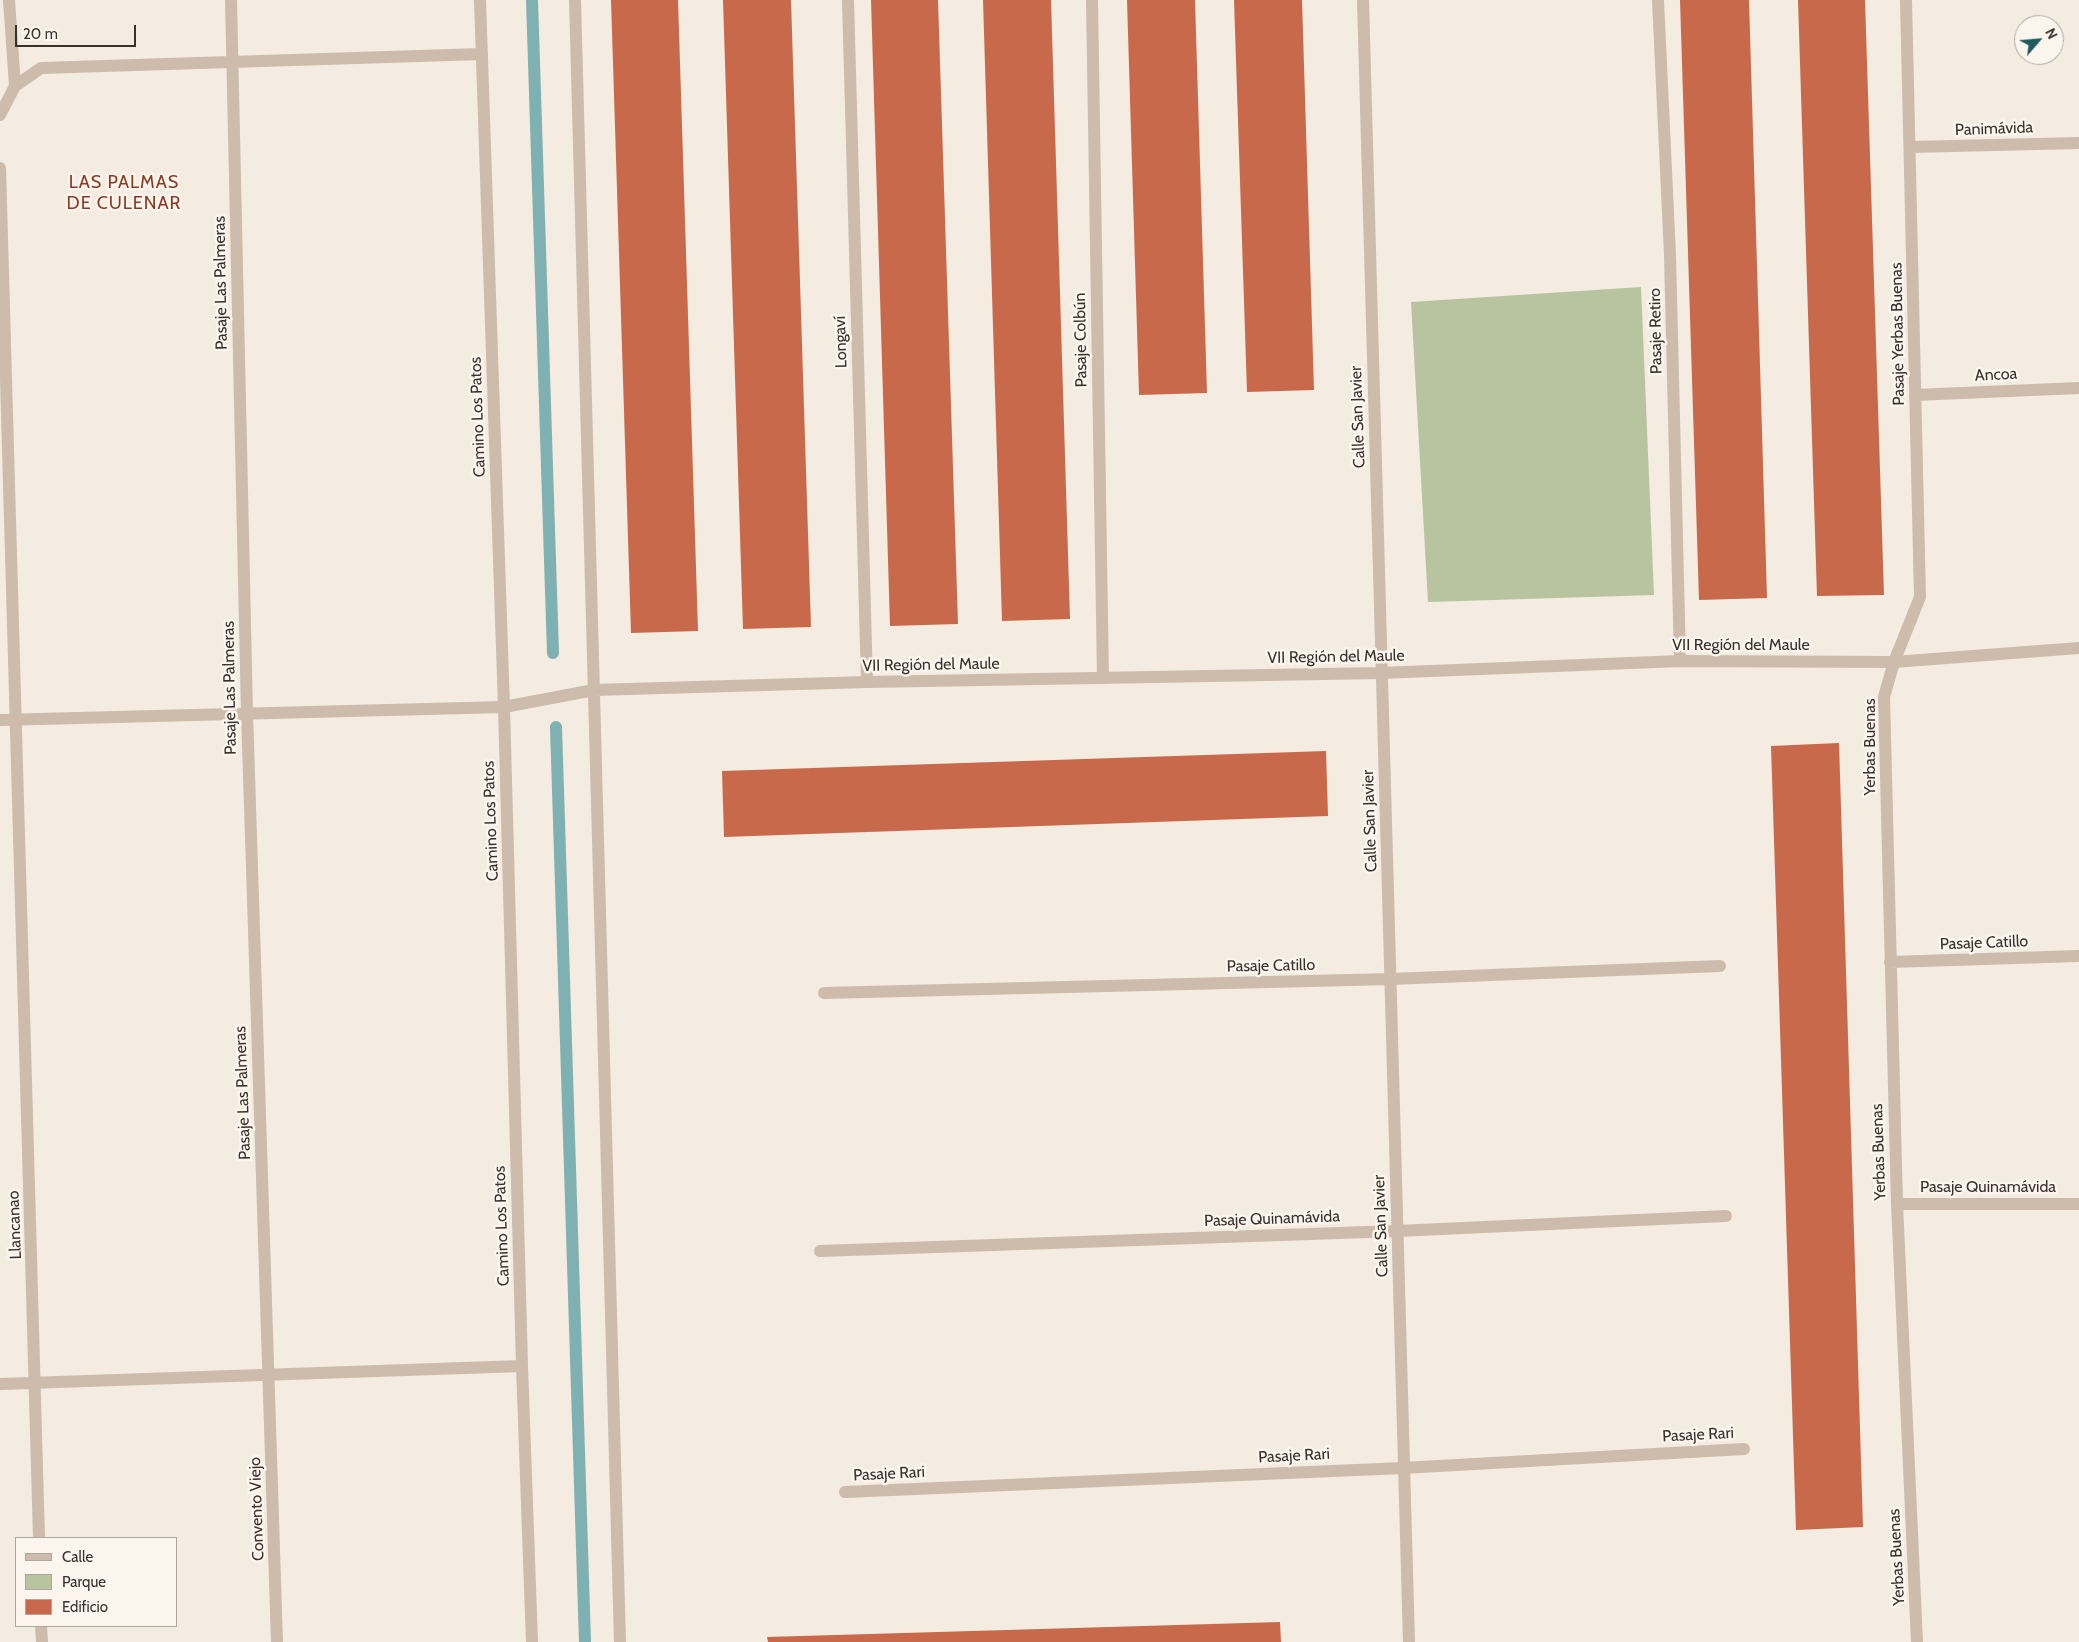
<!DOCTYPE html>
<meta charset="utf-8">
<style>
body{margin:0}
#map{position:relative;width:2079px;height:1642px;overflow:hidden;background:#f4ebe1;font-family:Cabin,sans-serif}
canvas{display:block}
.legend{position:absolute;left:15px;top:1537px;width:162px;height:90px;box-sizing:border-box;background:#fbf5ee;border:1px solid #aea6a0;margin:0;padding:6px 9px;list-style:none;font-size:15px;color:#3b302b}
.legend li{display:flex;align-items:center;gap:10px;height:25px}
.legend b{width:25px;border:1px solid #aea6a0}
.north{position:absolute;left:2014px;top:15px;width:50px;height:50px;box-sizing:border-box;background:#fbf5ee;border:1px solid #aea6a0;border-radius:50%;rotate:63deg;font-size:14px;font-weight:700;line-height:20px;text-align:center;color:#3b302b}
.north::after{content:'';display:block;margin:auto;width:18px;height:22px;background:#1f5a5e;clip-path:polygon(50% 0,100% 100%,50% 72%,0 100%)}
.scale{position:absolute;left:15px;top:25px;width:121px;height:22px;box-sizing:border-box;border:2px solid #3b302b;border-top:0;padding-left:6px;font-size:15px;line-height:18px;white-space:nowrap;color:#3b302b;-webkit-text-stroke:4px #fbf5ee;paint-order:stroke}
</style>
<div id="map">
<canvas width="2079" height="1642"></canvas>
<ul class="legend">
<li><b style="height:6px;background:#cdbbac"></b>Calle</li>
<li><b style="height:14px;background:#b8c4a0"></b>Parque</li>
<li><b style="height:14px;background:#c8694b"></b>Edificio</li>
</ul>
<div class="north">N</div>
<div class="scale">20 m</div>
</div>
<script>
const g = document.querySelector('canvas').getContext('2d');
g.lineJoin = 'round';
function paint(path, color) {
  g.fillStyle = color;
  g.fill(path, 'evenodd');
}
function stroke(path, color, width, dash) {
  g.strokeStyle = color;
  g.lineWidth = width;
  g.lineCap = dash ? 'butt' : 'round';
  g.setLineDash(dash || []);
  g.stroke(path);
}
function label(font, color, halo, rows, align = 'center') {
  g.font = font + ' Cabin,sans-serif';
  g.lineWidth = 5;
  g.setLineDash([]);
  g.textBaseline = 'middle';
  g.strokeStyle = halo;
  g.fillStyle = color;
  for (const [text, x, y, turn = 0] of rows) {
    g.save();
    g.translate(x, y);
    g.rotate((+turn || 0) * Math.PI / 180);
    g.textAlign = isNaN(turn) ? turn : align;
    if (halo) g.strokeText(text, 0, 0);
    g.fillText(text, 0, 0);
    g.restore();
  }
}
paint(new Path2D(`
 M1641,287L1654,595L1428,602L1411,302Z`), '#b8c4a0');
stroke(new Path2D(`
 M532,0L553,653
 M556,727L585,1642`), '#7fb0b2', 12);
paint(new Path2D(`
 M611,0H678L698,631L631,633Z
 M723,0H791L811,627L743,629Z
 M871,0H938L958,624L890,626Z
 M983,0H1051L1070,619L1002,621Z
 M1127,0H1195L1207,393L1139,395Z
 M1234,0H1302L1314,390L1247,392Z
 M1680,0H1749L1767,598L1699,600Z
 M1798,0H1865L1884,595L1817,596Z
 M1839,743L1863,1527L1796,1530L1771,746Z
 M1326,751L1328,816L724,837L722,771Z
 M1280,1622L1281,1642H768L767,1637Z`), '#c8694b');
stroke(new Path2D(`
 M9,0L15,86
 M231,0L247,713L277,1642
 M848,0L867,682
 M1092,0L1103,678
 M1363,0L1409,1642
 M1658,0L1670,255L1680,661
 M1906,0L1920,597L1894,662L1884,697L1897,1204L1917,1642
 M0,115L15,86L41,68L482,54
 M1910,147L2079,143
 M0,168L39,1538
 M1915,395L2079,388
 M0,720L504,707L522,1366L532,1642
 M1890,962L2079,956
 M824,993L1390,979L1720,966
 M1897,1204H2079
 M820,1251L1397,1231L1726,1216
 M0,1384L522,1366
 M845,1492L1403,1468L1744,1449
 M41,1626L42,1642`), '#cdbbac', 12);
stroke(new Path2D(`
 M480,0L504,707L594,690L867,682L1381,673L1680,661L1894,662L2079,648
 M575,0L620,1642`), '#cdbbac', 12);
label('16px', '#3b302b', '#fbf5ee', [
 ["Panimávida",1994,129,-2],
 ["Pasaje Las Palmeras",221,283,-91],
 ["Pasaje Retiro",1656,331,-91],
 ["Pasaje Yerbas Buenas",1898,334,-91],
 ["Pasaje Colbún",1081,340,-91],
 ["Longaví",841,342,-92],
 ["Ancoa",1996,375,-3],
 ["Camino Los Patos",478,417,-92],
 ["Calle San Javier",1358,417,-92],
 ["VII Región del Maule",1741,645],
 ["VII Región del Maule",1336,657,-1],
 ["VII Región del Maule",931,665,-1],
 ["Pasaje Las Palmeras",230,688,-91],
 ["Yerbas Buenas",1870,747,-90],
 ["Camino Los Patos",491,821,-92],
 ["Calle San Javier",1370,821,-92],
 ["Pasaje Catillo",1984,943,-2],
 ["Pasaje Catillo",1271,966,-1],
 ["Pasaje Las Palmeras",243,1093,-92],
 ["Yerbas Buenas",1879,1152,-92],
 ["Pasaje Quinamávida",1988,1187],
 ["Pasaje Quinamávida",1272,1219,-2],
 ["Llancanao",15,1225,-92],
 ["Camino Los Patos",502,1226,-92],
 ["Calle San Javier",1381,1226,-92],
 ["Pasaje Rari",1698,1435,-3],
 ["Pasaje Rari",1294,1456,-3],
 ["Pasaje Rari",889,1474,-3],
 ["Convento Viejo",257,1509,-92],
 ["Yerbas Buenas",1897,1557,-93]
]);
g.letterSpacing = '1px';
label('18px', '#8c3b22', '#fbf5ee', [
 ["LAS PALMAS",124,183],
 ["DE CULENAR",124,204]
]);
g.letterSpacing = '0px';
</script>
